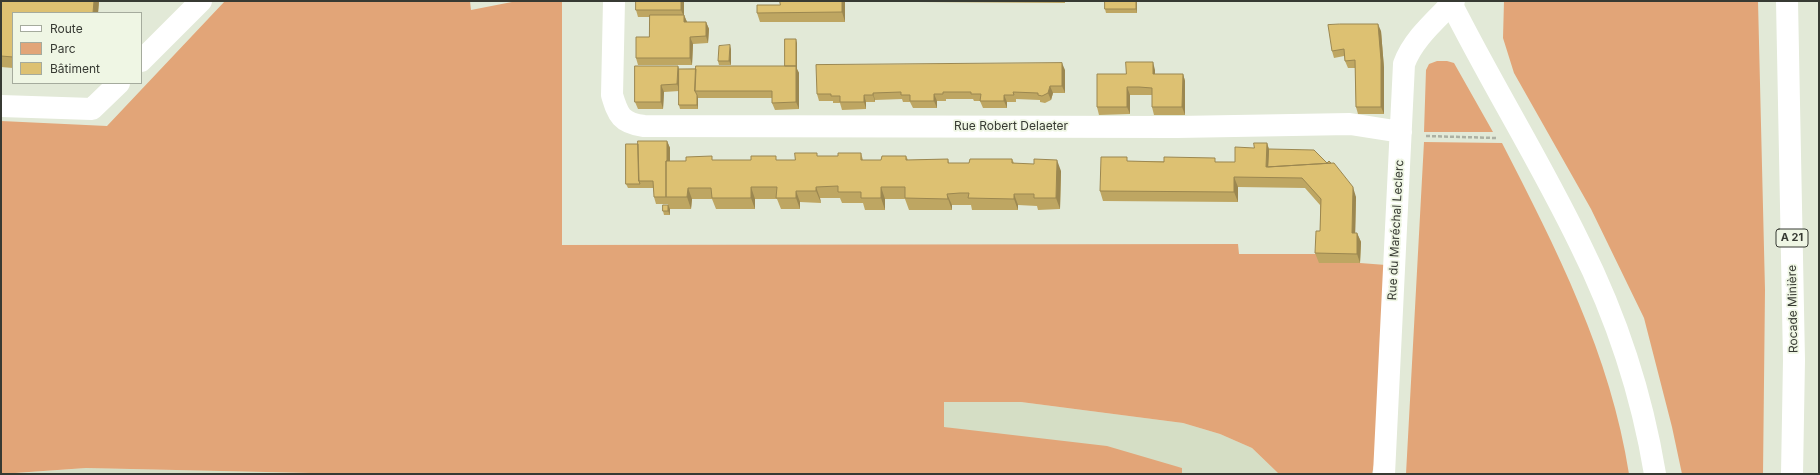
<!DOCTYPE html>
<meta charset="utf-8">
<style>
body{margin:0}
#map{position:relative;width:1820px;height:475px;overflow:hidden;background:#e2e9d7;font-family:Inter,sans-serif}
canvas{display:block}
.frame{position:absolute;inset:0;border:2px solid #373a33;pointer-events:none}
.legend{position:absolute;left:12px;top:12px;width:130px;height:72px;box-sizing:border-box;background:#eff6e4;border:1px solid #a5ab9d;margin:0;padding:5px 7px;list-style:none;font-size:12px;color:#373a33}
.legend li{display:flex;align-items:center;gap:8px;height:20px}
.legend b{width:20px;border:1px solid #a5ab9d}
</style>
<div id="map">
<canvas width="1820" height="475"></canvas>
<div class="frame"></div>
<ul class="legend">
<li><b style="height:5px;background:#fff"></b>Route</li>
<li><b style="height:11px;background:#e2a578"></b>Parc</li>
<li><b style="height:11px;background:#ddc172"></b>Bâtiment</li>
</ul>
</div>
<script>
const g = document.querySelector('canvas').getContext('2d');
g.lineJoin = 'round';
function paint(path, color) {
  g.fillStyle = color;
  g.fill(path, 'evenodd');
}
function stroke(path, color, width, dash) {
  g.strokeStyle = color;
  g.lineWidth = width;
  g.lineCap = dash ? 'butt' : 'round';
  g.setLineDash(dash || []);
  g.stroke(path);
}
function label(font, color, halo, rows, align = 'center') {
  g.font = font + ' Inter,sans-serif';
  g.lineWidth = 3.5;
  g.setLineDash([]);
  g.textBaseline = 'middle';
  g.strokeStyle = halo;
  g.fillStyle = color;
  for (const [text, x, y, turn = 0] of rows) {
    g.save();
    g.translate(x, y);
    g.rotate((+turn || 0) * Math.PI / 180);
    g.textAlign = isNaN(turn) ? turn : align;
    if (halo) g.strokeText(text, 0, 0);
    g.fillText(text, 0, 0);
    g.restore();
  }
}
paint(new Path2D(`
 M944,402H1021L1183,423L1220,434L1252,448L1279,474H1182V468L944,427Z
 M86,468L355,474H6Z`), '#d5dec5');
paint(new Path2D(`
 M225,1H470L471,10L517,1H562V245L1238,244L1239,254H1319L1360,263L1386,265L1377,451L1372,474H1279L1252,448L1220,434L1183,423L1021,402H944V427L1107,446L1182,468V474H355L86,468L1,474V121L107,126Z
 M1504,1H1758L1765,290L1763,474H1682L1672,427L1644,318L1591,209L1514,73L1503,38Z
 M1437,61H1447L1454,63L1493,132H1424L1426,70L1429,64Z
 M1424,142L1502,143C1556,248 1611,356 1629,474H1406Z`), '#e2a578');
stroke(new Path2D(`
 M1426,136L1496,138`), '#acb1a3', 2.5, [4, 2]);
stroke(new Path2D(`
 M614,1L612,95C618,115 621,123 644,126L1177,127L1350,124L1401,132
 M141,61L201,1
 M1,106L92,109L119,83
 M1384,474L1404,64C1413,39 1436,20 1454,1`), '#fff', 22);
stroke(new Path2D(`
 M1450,1C1491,83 1540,161 1580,244C1616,316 1642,395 1655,474`), '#fff', 22);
stroke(new Path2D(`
 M1787,1L1794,360L1792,474`), '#fff', 22);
paint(new Path2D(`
 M1,1H99L98,13H13V68L1,67Z
 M684,1V15L687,22H706L709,29L708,43L693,44L692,65H638L636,58L649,37L650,17H638L636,10Z
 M780,1H845V22H760L757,13L780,5Z
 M918,1H1065V3L918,2Z
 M1105,1H1137V13H1106L1105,9Z
 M1381,31L1384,68V114H1358L1356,107L1355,68H1348L1345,61L1344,56L1334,58L1332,51Z
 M797,43V69L799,73V109L775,110L772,103V98H698V109H680L679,105V91L664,92L663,109H638L635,102L678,66L679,69L785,66Z
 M731,49V65H719L718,61Z
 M1065,70V93H1053L1051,100L1045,103L1040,102V100L1016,99V102H1007V108H983L980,101H974L973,99H946V101H937V108H913L910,102H903L902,99L875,100V102H866V109L842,110L840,103H833V101H819L817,94Z
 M1155,70V74H1183L1185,81V115H1154L1152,107V95H1130V114L1099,115L1097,107L1126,74Z
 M667,141L670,148V161L777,160H795L819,156H838L861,153L863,160H881L906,156L908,160L948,159L949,163H969L1012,159L1014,163L1061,171L1060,209L1038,210L1037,206L1018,205V210H972L971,205H952V210H909L905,199H885V210H865L863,203H842L840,198H820L821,203L800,202V209H781L777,199H755V209H716L712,199H692L691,209H670V215H664L663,211L668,205V204H656L654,197V188H628L626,184L638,144Z
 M1267,143L1269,149L1356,197L1355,233H1357L1361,242L1360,263H1319L1315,253L1320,231V205L1305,188L1238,187V202L1103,201L1100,191L1128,161L1235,162L1254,148Z`), '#bea662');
paint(new Path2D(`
 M94,1H99L98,13H93Z
 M681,1H684V17L681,10Z
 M842,1H845V22L842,12Z
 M1136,1H1137V13L1136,9Z
 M684,15L687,22L686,30L684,22Z
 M706,22L709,29L708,43L706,36Z
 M1378,24L1381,31L1384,68V114L1381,107Z
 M690,37L693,44L692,65L690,58Z
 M796,39L797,43V69L799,73V109L796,102Z
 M730,45L731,49V65L729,61Z
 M1153,62L1155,70V81L1153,74Z
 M1062,63L1065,70V93L1062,86Z
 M678,66L680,73V91L677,84Z
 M1183,74L1185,81V115L1182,107Z
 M661,85L664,92L663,109L661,102Z
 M1050,86L1053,93L1051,100L1048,93Z
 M1127,87L1130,95V114L1127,107Z
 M873,93L875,100V102L873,95Z
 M934,94L937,101V108L934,101Z
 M697,95L698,98V109L697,105Z
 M864,95L866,102V109L864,102Z
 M1004,95L1007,102V108L1004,101Z
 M667,141L670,148V197H667Z
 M1267,143L1270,153V173L1266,167Z
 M1057,160L1061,171L1060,209L1056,198Z
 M1234,177L1238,187V202L1234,192Z
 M751,187L755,199V209L751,198Z
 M816,187L820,198L821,203L816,191Z
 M881,187L885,199V210L881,198Z
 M1353,187L1356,197L1355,242L1352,233Z
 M688,188L692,199L691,209L687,197Z
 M796,191L800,202V209L796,198Z
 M947,194L952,205V210L948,199Z
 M1014,194L1018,205V210L1014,199Z
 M668,205L670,209V215L668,211Z
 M1357,233L1361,242L1360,263L1357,254Z`), '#9b8750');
const building = new Path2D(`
 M1,1H94L93,13H13V57L1,56Z
 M636,1H681V10H636Z
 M780,1H842V12L757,13V5H780Z
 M1105,1H1136V9H1105Z
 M650,15H684V22H706V36L690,37V58H636V37H649Z
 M1340,24H1378L1381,60V107H1356L1355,60L1345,61L1344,49L1332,51L1328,25Z
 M785,39H796V66H785Z
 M730,45L729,61H718L719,46Z
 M1126,62H1153V74H1183L1182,107H1152V88L1139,87H1127V107H1097V74H1126Z
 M1062,63V86H1050L1048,93L1042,96L1038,95V93L1013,92L1014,95H1004V101H980L981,94H971V92H943V94H934V101H910V95H901V92L873,93V95H864V102H840V96H831V94H817L816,65Z
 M635,66H678L677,84L661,85V102H635Z
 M696,66H796V102L772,103V91H695Z
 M679,69H696L695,91L697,95V105H679Z
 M638,141H667V161H666V197H654L653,181H639Z
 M1254,143H1267L1266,167L1334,163L1353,187L1352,233H1357V254L1315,253L1316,231H1320L1321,199L1302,178L1234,177V192L1100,191L1101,157H1127V161L1164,162V157L1215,158V162H1235V147L1254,148Z
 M626,144H638L639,181L640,184H626Z
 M1269,149L1314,150L1327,163L1329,161L1331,163L1268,167Z
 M795,153H817V156H838V153H861V160H881L882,156H906V160L948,159V163H969L970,159H1012V163L1034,164V159L1057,160L1056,198H1034V194H1014V199L968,198L969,193H960L947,194L948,199L905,198V187H881V198H861V192H838V186L816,187V191H796V198H776L777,187H751V198H712L711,188H688L687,197H666V161H686V157L712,156V160H751V156H776V160H795Z
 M663,205H668V211H663Z`);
paint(building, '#ddc172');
stroke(building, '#9b8750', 1);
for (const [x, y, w] of [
 [1792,238,32]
]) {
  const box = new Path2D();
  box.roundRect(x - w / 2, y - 9, w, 18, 3);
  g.fillStyle = '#eff6e4';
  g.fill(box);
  stroke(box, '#373a33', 1);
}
label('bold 11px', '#373a33', null, [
 ["A 21",1792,238]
]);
label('12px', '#373a33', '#eff6e4', [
 ["Rue Robert Delaeter",1011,126],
 ["Rue du Maréchal Leclerc",1396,230,-87],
 ["Rocade Minière",1793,309,-91]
]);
</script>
